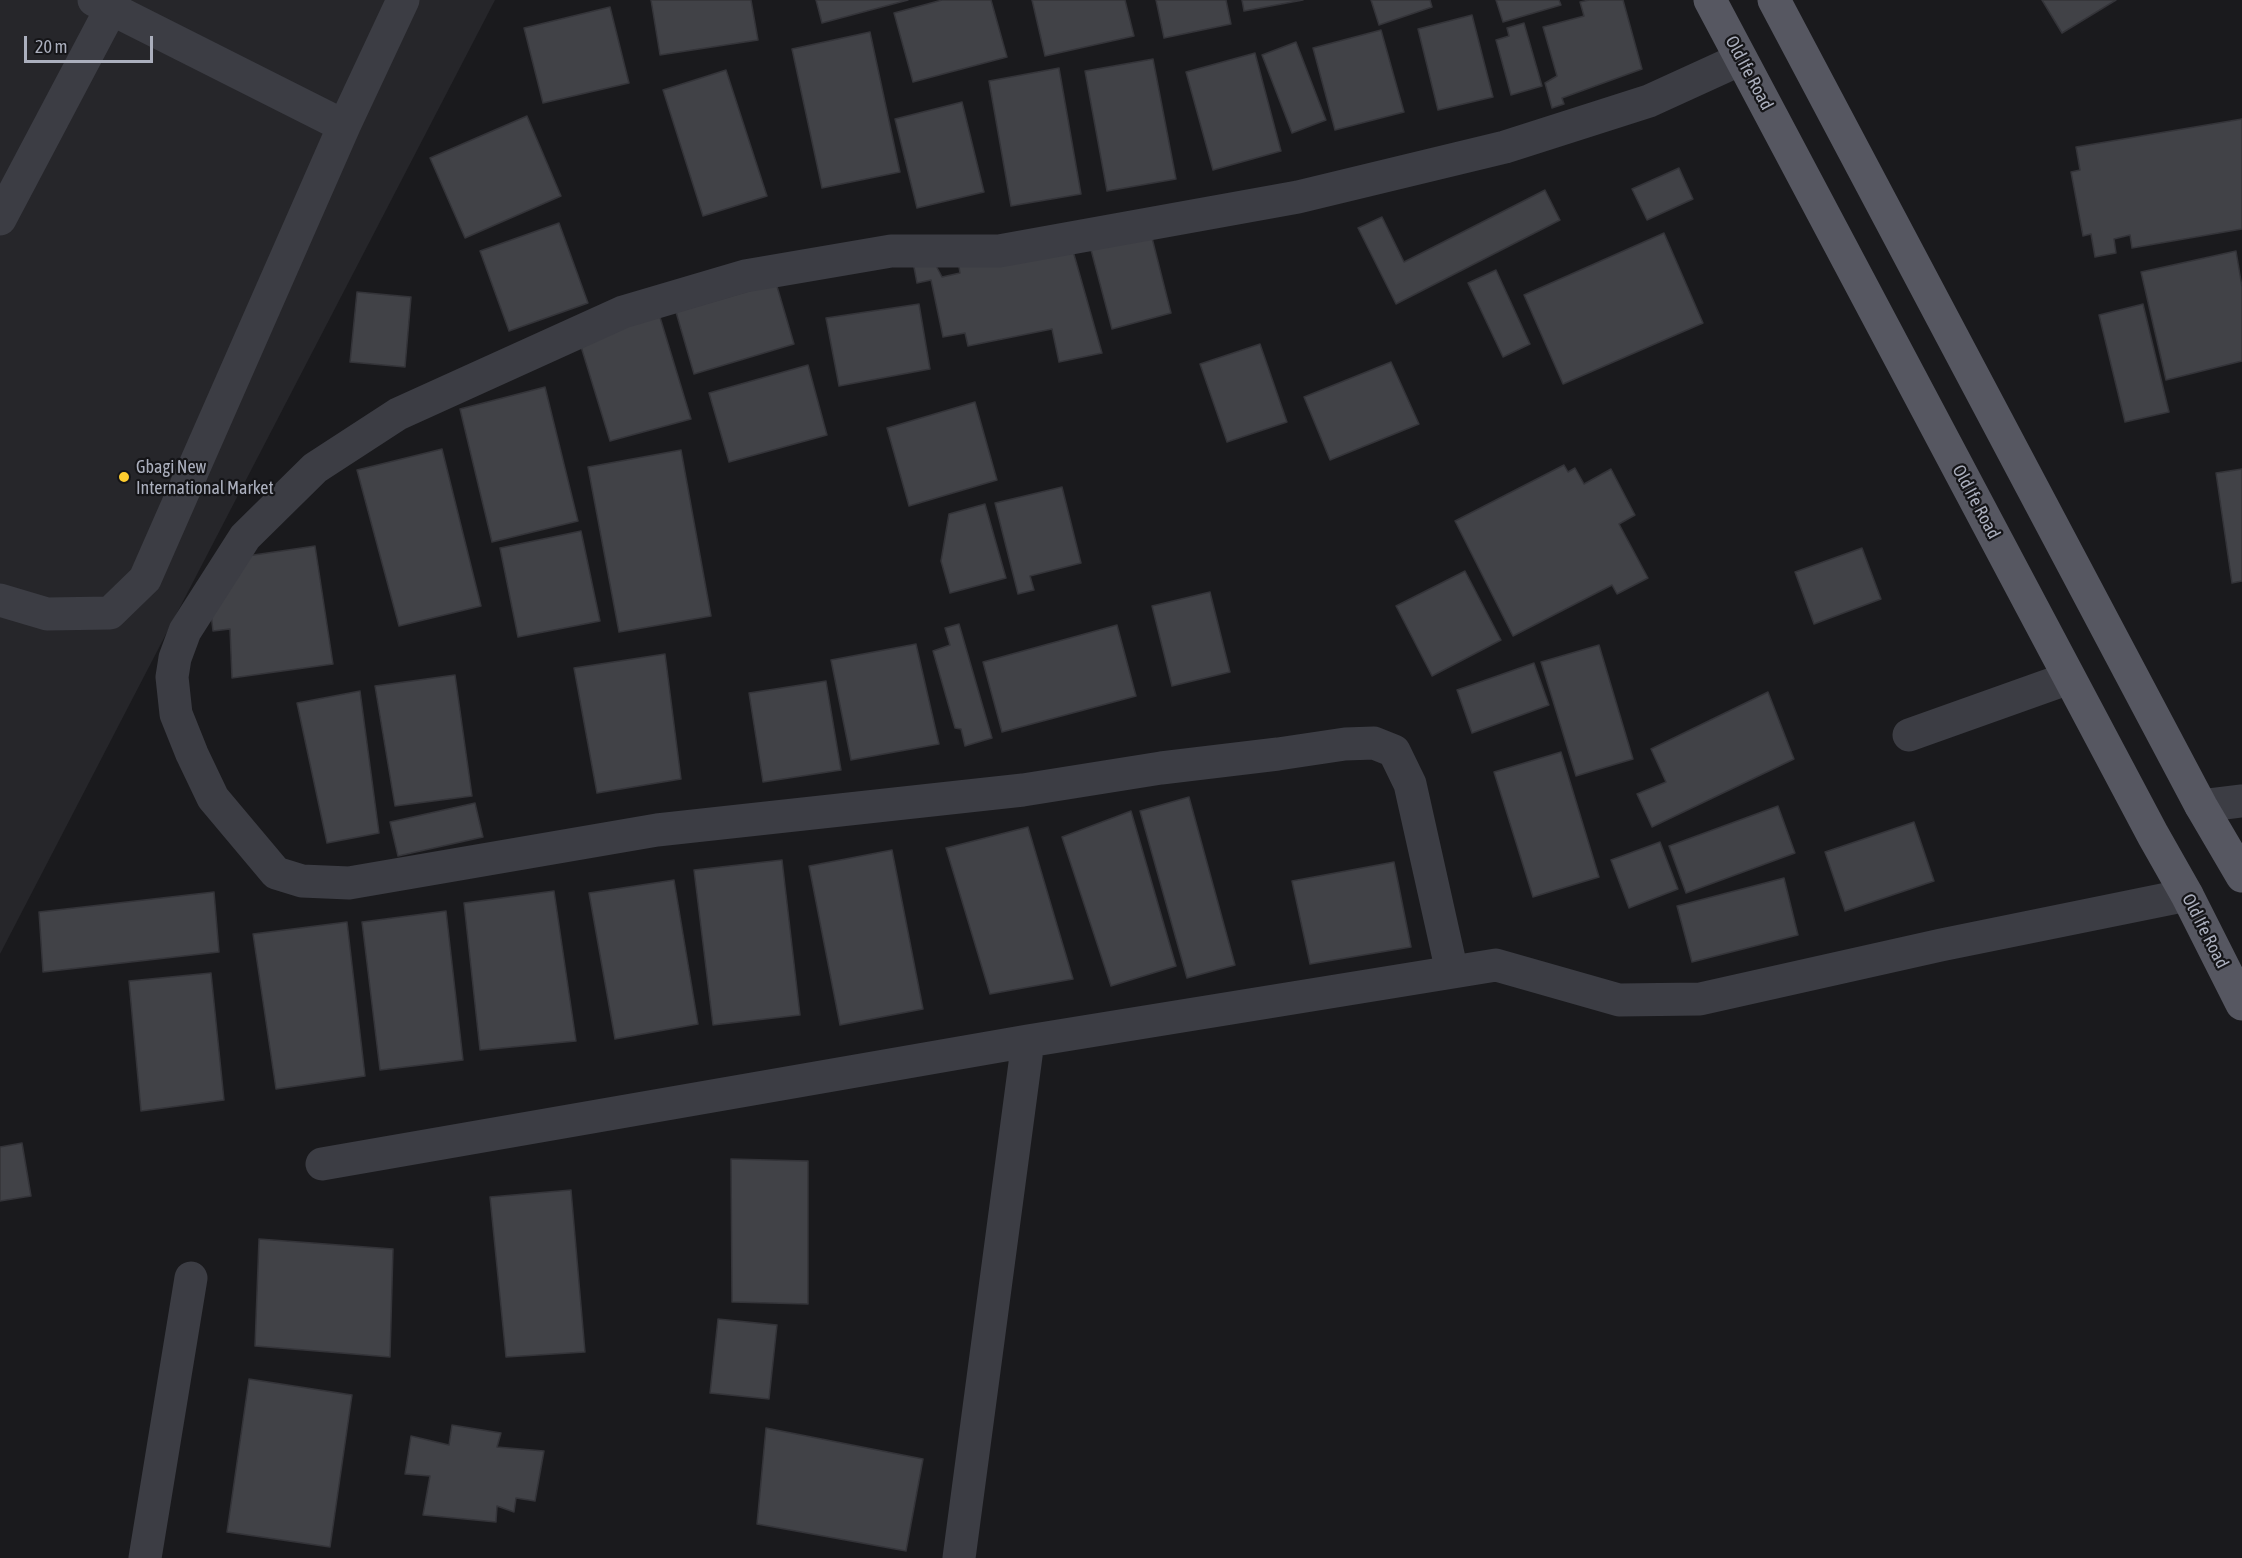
<!DOCTYPE html>
<style>
body{margin:0}
#map{position:relative;width:2242px;height:1558px;overflow:hidden;background:#1a1a1d;font-family:"Asap Condensed",sans-serif}
canvas{display:block}
.scale{position:absolute;left:24px;top:36px;width:129px;height:27px;box-sizing:border-box;border:3px solid #abafbd;border-top:0;padding-left:8px;font-size:18px;line-height:21px;white-space:nowrap;color:#abafbd;-webkit-text-stroke:4px #151518;paint-order:stroke}
</style>
<div id="map">
<canvas width="2242" height="1558"></canvas>
<div class="scale">20 m</div>
</div>
<script>
const g = document.querySelector('canvas').getContext('2d');
g.lineJoin = 'round';
function paint(path, color) {
  g.fillStyle = color;
  g.fill(path, 'evenodd');
}
function stroke(path, color, width, dash) {
  g.strokeStyle = color;
  g.lineWidth = width;
  g.lineCap = dash ? 'butt' : 'round';
  g.setLineDash(dash || []);
  g.stroke(path);
}
function label(font, color, halo, rows, align = 'center') {
  g.font = font + ' "Asap Condensed",sans-serif';
  g.lineWidth = 4.5;
  g.setLineDash([]);
  g.textBaseline = 'middle';
  g.strokeStyle = halo;
  g.fillStyle = color;
  for (const [text, x, y, turn = 0] of rows) {
    g.save();
    g.translate(x, y);
    g.rotate((+turn || 0) * Math.PI / 180);
    g.textAlign = isNaN(turn) ? turn : align;
    if (halo) g.strokeText(text, 0, 0);
    g.fillText(text, 0, 0);
    g.restore();
  }
}
paint(new Path2D(`
 M0,0H495L0,954Z`), '#26262a');
const building = new Path2D(`
 M651,0H751L758,40L660,55Z
 M816,0H908L822,23Z
 M942,0H991L1007,57L913,82L894,13Z
 M1032,0H1125L1134,36L1045,56Z
 M1156,0H1226L1231,24L1164,38Z
 M1242,0H1303L1244,11Z
 M1371,0H1430L1432,7L1379,25Z
 M1496,0H1559L1561,5L1503,22Z
 M1589,0H1623L1642,69L1562,98L1564,104L1552,108L1545,83L1557,76L1543,27L1584,16L1580,2Z
 M2042,0H2116L2062,33Z
 M610,7L629,83L543,103L524,28Z
 M1472,15L1493,97L1438,110L1418,29Z
 M1524,23L1542,86L1511,95L1496,40L1509,36L1507,28Z
 M1381,30L1404,112L1335,130L1313,48Z
 M870,32L900,172L822,188L792,49Z
 M1296,42L1326,120L1292,133L1262,55Z
 M1255,53L1281,151L1213,170L1186,72Z
 M1153,59L1176,179L1107,191L1085,71Z
 M1059,68L1081,194L1011,206L989,81Z
 M726,70L767,196L703,216L663,90Z
 M962,102L984,192L917,208L895,119Z
 M527,116L561,196L465,238L430,158Z
 M2242,119V229L2132,248L2130,235L2114,239L2116,253L2095,257L2091,234L2083,236L2071,172L2080,170L2076,147Z
 M1679,168L1693,199L1647,220L1632,189Z
 M1545,190L1560,220L1396,304L1358,228L1382,217L1404,262Z
 M559,223L588,303L509,331L480,251Z
 M1150,230L1171,313L1112,329L1090,246Z
 M1664,233L1703,323L1563,384L1524,295Z
 M1073,251L1102,353L1059,362L1052,329L968,346L965,333L943,337L931,280L917,283L913,262H934L942,277L960,273L958,261Z
 M2236,251L2242,287V361L2166,380L2141,272Z
 M1496,270L1530,344L1503,357L1468,283Z
 M776,283L794,344L694,374L676,312Z
 M357,292L411,297L405,367L350,362Z
 M919,304L930,369L839,386L826,318Z
 M2143,304L2169,412L2125,422L2099,315Z
 M659,314L691,419L610,441L579,340Z
 M1260,344L1287,422L1227,442L1200,364Z
 M1391,362L1419,424L1330,460L1304,397Z
 M808,365L827,435L729,462L709,393Z
 M545,387L578,521L492,542L460,409Z
 M975,402L997,480L909,506L887,428Z
 M442,449L481,606L399,626L357,470Z
 M681,450L711,616L619,632L588,467Z
 M1564,465L1568,472L1575,468L1584,484L1611,469L1635,515L1619,524L1648,578L1617,594L1612,585L1513,636L1455,521Z
 M2242,469V581L2232,583L2216,473Z
 M1062,487L1081,563L1030,576L1034,590L1018,594L995,503Z
 M985,504L1006,578L950,593L941,561L949,514Z
 M581,531L600,621L518,637L500,548Z
 M315,546L333,664L232,678L230,629L213,631L210,605L240,557Z
 M1862,548L1881,599L1814,624L1795,572Z
 M1465,571L1501,640L1432,676L1396,606Z
 M1210,592L1230,672L1172,686L1152,606Z
 M959,624L992,738L965,746L961,729L955,728L933,651L950,645L945,628Z
 M1117,625L1136,696L1002,732L983,662Z
 M916,644L939,744L851,760L831,660Z
 M1599,645L1633,759L1576,776L1541,662Z
 M665,654L681,779L597,793L574,668Z
 M1534,663L1549,705L1472,733L1457,690Z
 M455,675L472,796L395,806L375,686Z
 M826,681L841,770L763,782L749,693Z
 M360,691L379,833L327,843L297,703Z
 M1768,692L1794,759L1652,827L1637,794L1666,782L1651,749Z
 M1561,752L1599,877L1533,897L1494,772Z
 M1189,797L1235,965L1187,978L1140,811Z
 M475,803L483,837L398,856L390,822Z
 M1778,806L1795,853L1686,893L1669,846Z
 M1131,811L1176,966L1111,986L1062,837Z
 M1914,822L1934,881L1845,911L1825,852Z
 M1028,827L1073,979L990,994L946,848Z
 M1660,842L1678,889L1629,908L1611,860Z
 M892,850L923,1009L840,1025L809,866Z
 M782,860L800,1015L713,1025L694,870Z
 M1394,862L1411,947L1310,964L1292,881Z
 M1784,878L1798,935L1692,962L1677,906Z
 M674,880L698,1024L615,1039L589,893Z
 M554,891L576,1041L480,1050L464,903Z
 M214,892L219,952L43,972L39,912Z
 M446,911L463,1060L380,1070L362,922Z
 M347,922L365,1076L276,1089L253,934Z
 M211,973L224,1100L141,1111L129,981Z
 M22,1143L31,1196L0,1201V1147Z
 M731,1159L808,1161V1304L732,1302Z
 M571,1190L585,1352L506,1357L490,1197Z
 M259,1239L393,1249L390,1357L255,1346Z
 M718,1319L777,1325L769,1399L710,1393Z
 M249,1379L352,1395L330,1547L227,1532Z
 M452,1425L501,1433L497,1447L544,1451L535,1501L516,1498L514,1512L497,1506L496,1522L423,1515L430,1476L405,1474L411,1436L449,1445Z
 M766,1428L923,1459L906,1551L757,1524Z`);
paint(building, '#414247');
stroke(building, '#343439', 1.5);
stroke(new Path2D(`
 M94,0L344,126
 M0,219L111,9
 M0,600L47,614L110,613L145,579L344,126L403,0
 M1909,735L2069,678
 M2201,806L2242,801
 M1452,972L1410,784L1394,751L1374,743L1345,744L1278,754L1161,768L1023,790L657,830L349,883L302,881L276,873L213,798L192,754L176,714L172,677L175,658L185,631L245,537L315,468L398,414L623,312L745,276L891,251H999L1298,197L1505,147L1649,101L1741,59
 M322,1164L1028,1041L1496,965L1619,1000L1700,999L1941,945L2187,895
 M145,1558L191,1278
 M959,1558L1028,1041`), '#3c3d44', 33);
stroke(new Path2D(`
 M1710,0L2153,835L2187,895L2242,1004
 M1774,0L2201,806L2242,876`), '#565761', 33);
for (const [x, y, r, color] of [
 [124,477,6,"#ffce2f"]
]) {
  const dot = new Path2D();
  dot.arc(x, y, r, 0, 2 * Math.PI);
  g.fillStyle = color;
  g.fill(dot);
  stroke(dot, '#151518', 2);
}
label('18px', '#abafbd', '#151518', [
 ["Old Ife Road",1749,73,62],
 ["Old Ife Road",1976,502,62],
 ["Old Ife Road",2205,931,63]
]);
label('18px', '#abafbd', '#151518', [
 ["Gbagi New",136,467],
 ["International Market",136,488]
], 'left');
</script>
